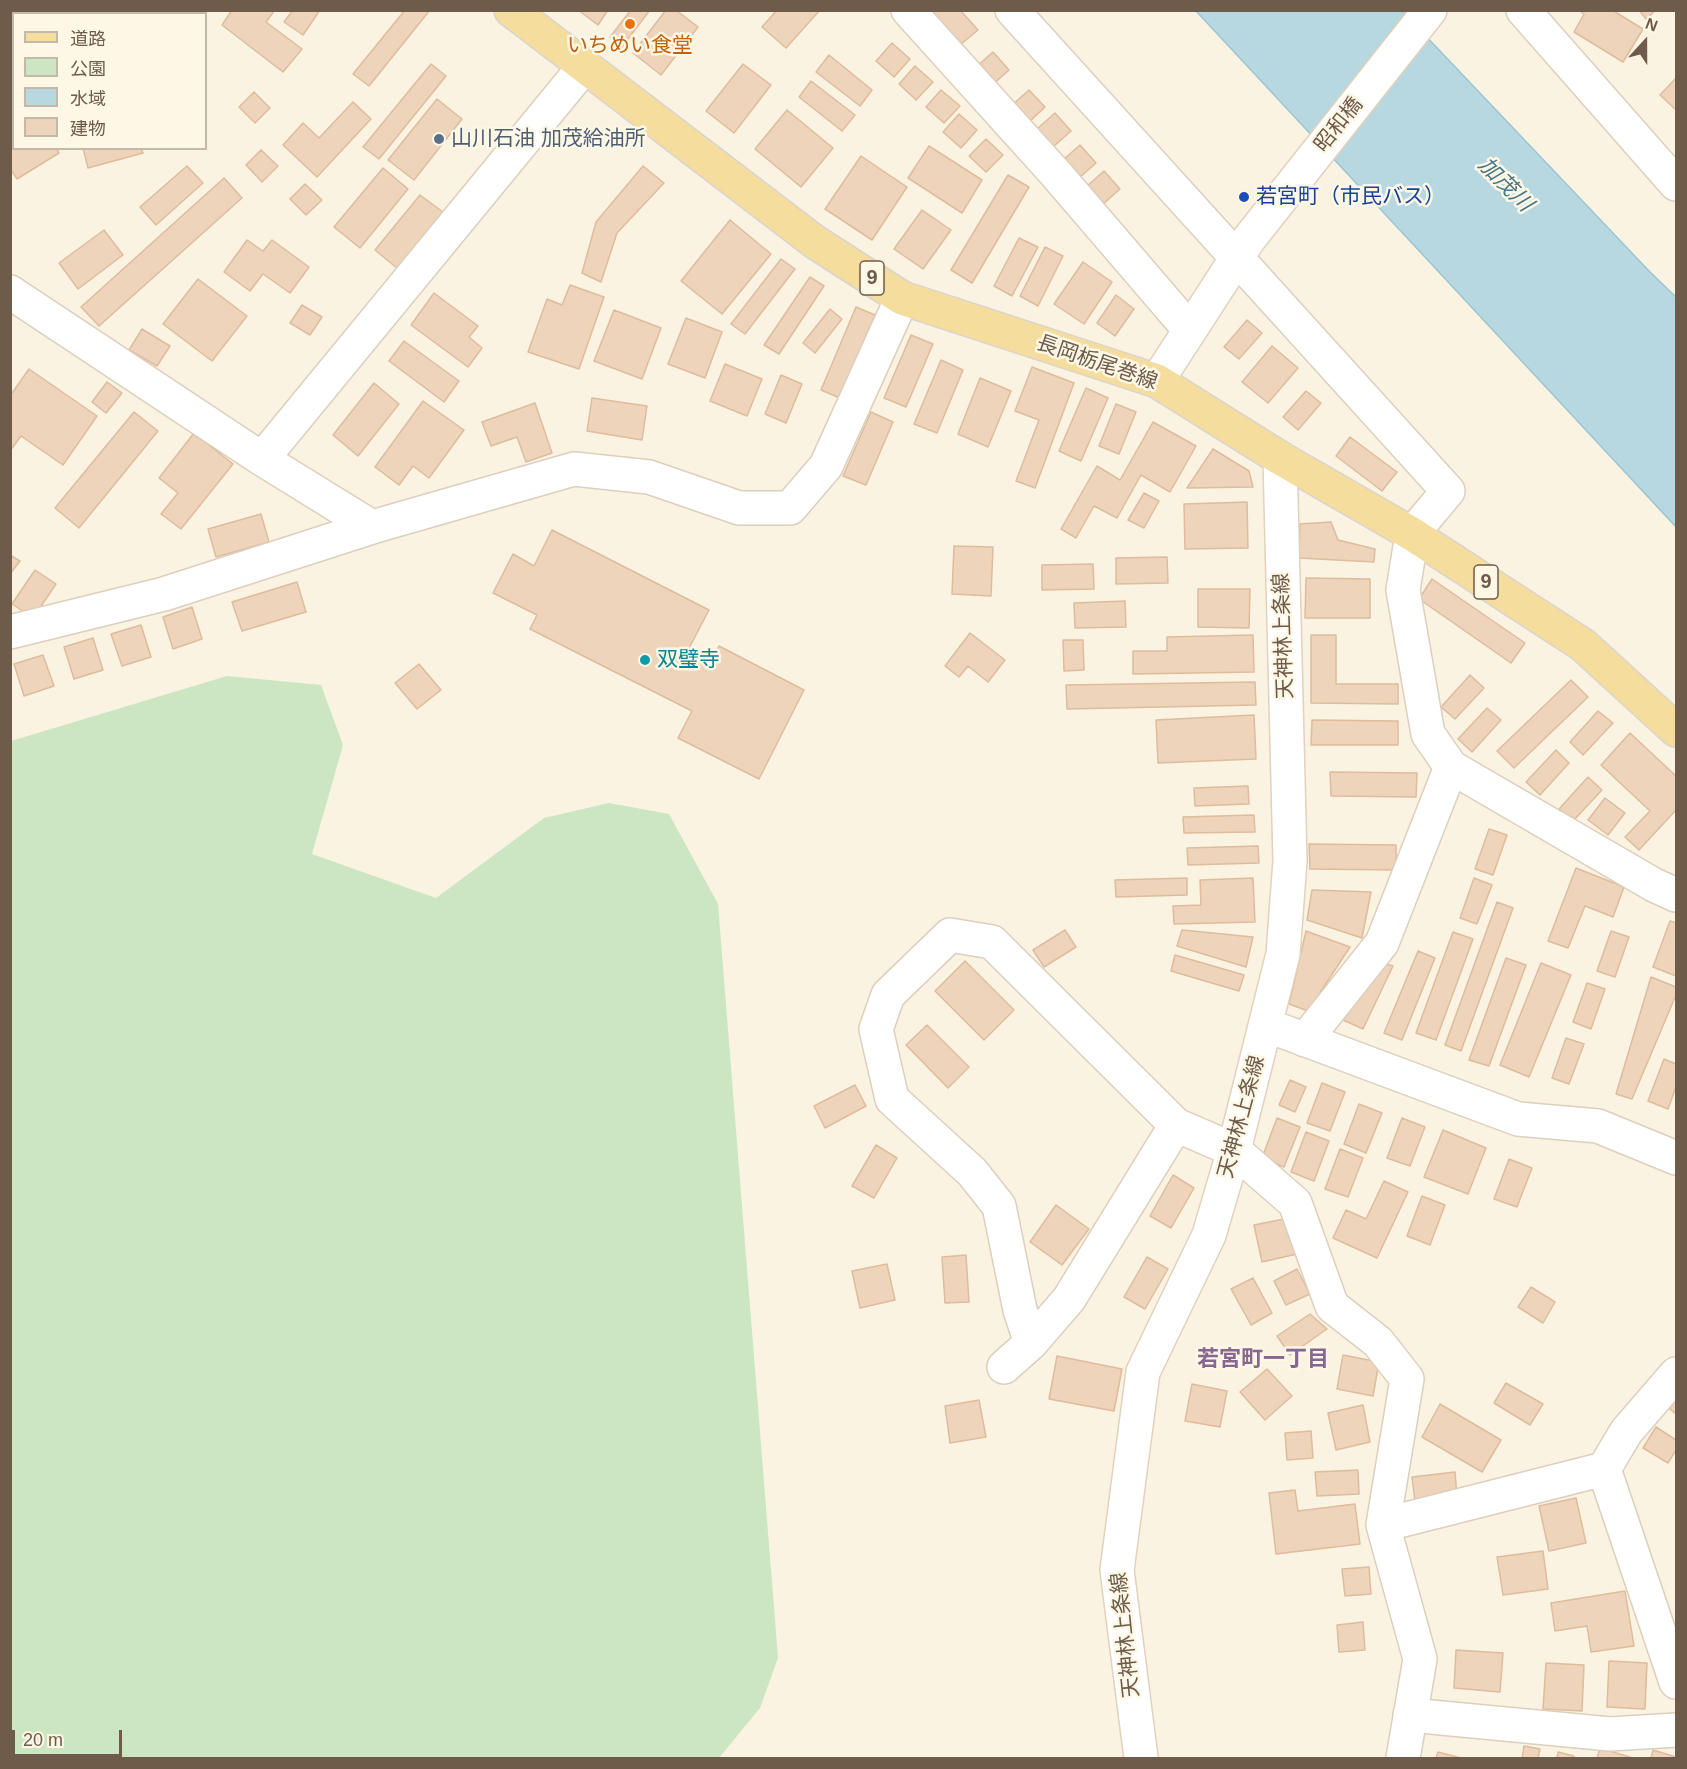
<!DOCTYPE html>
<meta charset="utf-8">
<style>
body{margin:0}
#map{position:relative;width:1687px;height:1769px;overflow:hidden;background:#faf3e1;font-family:Arial,"Noto Sans JP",sans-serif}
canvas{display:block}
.frame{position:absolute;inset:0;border:12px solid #6f5b4a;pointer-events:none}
.legend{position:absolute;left:12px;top:12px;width:195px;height:138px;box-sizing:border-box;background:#fdf7e6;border:2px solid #c4b9a8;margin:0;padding:8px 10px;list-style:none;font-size:18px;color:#6f5b4a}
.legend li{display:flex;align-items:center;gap:12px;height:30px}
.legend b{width:30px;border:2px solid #c4b9a8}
.north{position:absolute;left:1615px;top:12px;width:60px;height:60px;-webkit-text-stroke:4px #fdf7e6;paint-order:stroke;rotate:21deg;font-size:16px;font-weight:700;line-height:24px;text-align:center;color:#6f5b4a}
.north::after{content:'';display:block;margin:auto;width:21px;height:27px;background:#6f5b4a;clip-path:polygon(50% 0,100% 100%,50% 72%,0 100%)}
.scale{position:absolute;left:12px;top:1730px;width:110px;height:27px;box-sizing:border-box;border:3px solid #6f5b4a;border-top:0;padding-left:8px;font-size:18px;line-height:21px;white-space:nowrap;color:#6f5b4a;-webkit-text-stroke:4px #fdf7e6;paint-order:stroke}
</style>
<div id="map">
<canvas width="1687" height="1769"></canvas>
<div class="frame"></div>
<ul class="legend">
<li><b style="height:8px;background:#f5dd9d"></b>道路</li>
<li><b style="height:16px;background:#cce6c1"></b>公園</li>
<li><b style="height:16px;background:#b7d7e1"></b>水域</li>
<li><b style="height:16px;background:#edd4ba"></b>建物</li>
</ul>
<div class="north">N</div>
<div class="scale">20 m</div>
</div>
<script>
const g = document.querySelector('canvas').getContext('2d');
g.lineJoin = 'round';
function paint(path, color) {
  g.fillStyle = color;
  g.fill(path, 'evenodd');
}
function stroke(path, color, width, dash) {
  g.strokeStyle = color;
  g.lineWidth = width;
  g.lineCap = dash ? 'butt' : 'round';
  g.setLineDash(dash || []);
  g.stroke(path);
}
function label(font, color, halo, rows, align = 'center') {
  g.font = font + ' Arial,"Noto Sans JP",sans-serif';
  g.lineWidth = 5;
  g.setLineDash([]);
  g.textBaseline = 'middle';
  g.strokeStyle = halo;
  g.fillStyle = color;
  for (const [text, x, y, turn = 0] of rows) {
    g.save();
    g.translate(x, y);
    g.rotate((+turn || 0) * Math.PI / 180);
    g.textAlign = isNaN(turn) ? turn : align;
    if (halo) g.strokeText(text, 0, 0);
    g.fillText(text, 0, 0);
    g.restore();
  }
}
paint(new Path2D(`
 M227,676L321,685L343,745L312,854L436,898L544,818L609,803L669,814L718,904L778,1658L760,1708L719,1758H11V741Z`), '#cce6c1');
const water = new Path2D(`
 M1196,11H1402L1650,272L1676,297V527Z`);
paint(water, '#b7d7e1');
stroke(water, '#9ec5d2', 1.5);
const building = new Path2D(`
 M232,10H275L266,22L302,49L283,72L222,25Z
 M293,10H320L303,35L284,22Z
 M405,10H430L369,86L353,74Z
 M578,10H608L598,25Z
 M631,10H650L622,47L610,37Z
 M666,10H676L698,27L661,75L633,53Z
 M777,10H820L786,48L762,27Z
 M930,10H960L978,30L960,45Z
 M1578,10H1612L1643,29L1623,62L1574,32L1584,14Z
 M1639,10H1656L1646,19Z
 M892,43L910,59L894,77L876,61Z
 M993,52L1009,70L991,86L975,68Z
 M829,55L872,90L860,106L816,72Z
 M431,64L446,76L379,159L363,147Z
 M743,64L771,85L734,133L706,111Z
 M915,66L933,82L916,100L899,84Z
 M1676,78V110L1660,95Z
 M811,81L855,115L842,131L799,97Z
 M941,90L960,106L944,123L926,107Z
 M1029,90L1045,107L1027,124L1011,106Z
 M254,92L270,108L255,123L239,107Z
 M437,99L462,119L414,180L388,160Z
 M353,102L371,119L317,177L283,145L303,123L319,138Z
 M14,103V148H56L59,153L17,179L10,168V105Z
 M787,110L833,148L801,187L755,149Z
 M1055,113L1071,131L1053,147L1037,129Z
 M959,114L977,130L961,148L943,132Z
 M986,139L1003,155L986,172L969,156Z
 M1080,145L1096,163L1078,179L1062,161Z
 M929,146L982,180L962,213L908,178Z
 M83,148H141L143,153L88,168Z
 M261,150L278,166L262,182L246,165Z
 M861,156L907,187L872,240L825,209Z
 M187,166L203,183L156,225L140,207Z
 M643,166L664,183L617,233L601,282L582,273L596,222Z
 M383,168L408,189L360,248L334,227Z
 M1104,171L1120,189L1102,205L1086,187Z
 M1008,175L1029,187L972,283L951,270Z
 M224,178L242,198L99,326L81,307Z
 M305,184L322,200L306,215L290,199Z
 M420,195L443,212L398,269L375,250Z
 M922,210L951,230L923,269L894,249Z
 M730,220L771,254L722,314L681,281Z
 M104,230L123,255L78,289L59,263Z
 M1019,238L1038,247L1012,296L994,286Z
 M247,240L263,251L272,240L309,267L290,293L263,274L250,291L224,272Z
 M1045,247L1063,256L1038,306L1020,296Z
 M781,259L795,269L745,334L731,324Z
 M1083,262L1112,282L1084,324L1054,304Z
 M810,277L824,286L779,354L764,345Z
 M198,279L247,316L212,361L163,324Z
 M570,285L604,297L579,369L528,352L547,299L562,305Z
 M434,293L478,326L469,337L482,348L468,367L411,325Z
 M1116,295L1134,309L1115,336L1097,323Z
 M302,305L322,317L310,335L290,323Z
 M856,307L875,315L840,398L821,390Z
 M830,309L842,319L815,353L803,343Z
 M614,310L661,328L642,379L594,361Z
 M686,318L722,332L705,378L668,364Z
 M1247,320L1262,333L1239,359L1224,347Z
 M142,329L170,346L157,366L129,350Z
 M911,335L933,344L906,407L884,398Z
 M404,341L459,381L444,402L389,361Z
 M1272,346L1298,368L1268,403L1242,382Z
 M941,360L963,370L937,433L914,424Z
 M725,364L762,379L747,416L710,401Z
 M1032,367L1074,383L1035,488L1016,481L1039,420L1015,411Z
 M29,369L97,416L63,465L21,436L10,451V396Z
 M781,375L802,384L786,423L765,414Z
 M980,378L1011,391L988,447L958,434Z
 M107,382L122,393L106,413L92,402Z
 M374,383L399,404L358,456L333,435Z
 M1086,388L1108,398L1081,461L1059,451Z
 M1306,391L1321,403L1298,430L1283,417Z
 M592,398L647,406L642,440L587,431Z
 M423,401L464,430L429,478L413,466L399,485L375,467Z
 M535,403L552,453L526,462L517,437L491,446L482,422Z
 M1116,404L1136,412L1119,454L1099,446Z
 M134,412L158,431L79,528L55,508Z
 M871,412L893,422L866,485L843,476Z
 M1153,422L1196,446L1170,492L1141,475L1117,518L1094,506L1076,538L1061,529L1097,466L1120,480Z
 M194,433L233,464L181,529L161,514L178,493L159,478Z
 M1350,437L1397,472L1382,491L1336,456Z
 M1213,449L1249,471L1253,487L1187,488Z
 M1144,493L1159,501L1144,528L1128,520Z
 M1247,502L1248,548L1185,549L1184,504Z
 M261,514L269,542L216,557L208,529Z
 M1331,522L1338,540L1375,549L1374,562L1299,558L1300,524Z
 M552,530L709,610L686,654L709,666L719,646L804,690L759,779L678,738L692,711L530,629L537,615L493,593L513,554L534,566Z
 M954,546L993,547L991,596L952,594Z
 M10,555L20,561L10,574Z
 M1167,557L1168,583L1116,584V558Z
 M1093,564L1094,589L1042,590V565Z
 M35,570L56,584L33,618L12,604Z
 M1306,578L1370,579V618H1305Z
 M1432,579L1525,643L1511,663L1419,599Z
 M297,582L306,612L242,631L232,602Z
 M1198,589H1250L1249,628L1198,627Z
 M1125,601L1126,627L1075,628L1074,603Z
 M192,607L202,639L173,649L163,617Z
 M141,625L151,657L122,666L111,634Z
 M970,633L1005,660L988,682L968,666L959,677L945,666Z
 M1253,635L1254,672L1133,674V651H1167V637Z
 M1311,635H1336V684H1398V704L1311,703Z
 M93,638L103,670L74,679L64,647Z
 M1063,640H1083L1084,670L1064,671Z
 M43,655L54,686L24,696L14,664Z
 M419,664L441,690L417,709L395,683Z
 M1470,675L1484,688L1455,719L1441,707Z
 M1571,680L1588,697L1514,768L1497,751Z
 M1255,682L1256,705L1067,709L1066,685Z
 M1487,708L1501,720L1472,752L1458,739Z
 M1598,711L1613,723L1583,755L1570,742Z
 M1254,715L1256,759L1158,763L1156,720Z
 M1312,720L1398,721V745H1311Z
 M1630,733L1676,776V810L1639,850L1625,837L1650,811L1601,765Z
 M1556,750L1569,763L1540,795L1526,782Z
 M1330,772L1417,773L1416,797L1331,796Z
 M1588,777L1602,790L1573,821L1559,809Z
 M1248,786L1249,804L1195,806L1194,788Z
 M1605,798L1625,813L1608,835L1588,820Z
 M1254,815L1255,832L1184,833L1183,817Z
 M1489,829L1507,835L1493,875L1475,869Z
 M1309,844L1396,845V870L1310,869Z
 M1258,846L1259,863L1188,865L1187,848Z
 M1576,868L1624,887L1613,917L1585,906L1568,948L1548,941Z
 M1187,878V895L1116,897L1115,880Z
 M1253,878L1255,922L1174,924L1173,906L1201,905L1200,880Z
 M1474,878L1492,885L1477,924L1460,918Z
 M1312,890L1371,892L1362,938L1307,920Z
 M1497,902L1513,908L1461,1051L1445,1045Z
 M1670,921L1676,923V976L1653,967Z
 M1065,930L1076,947L1044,967L1033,950Z
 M1182,930L1253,937L1246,967L1177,946Z
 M1306,931L1350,947L1308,1011L1289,1004Z
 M1611,931L1629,937L1615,977L1597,971Z
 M1453,932L1473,939L1436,1040L1416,1033Z
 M1418,951L1435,958L1402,1040L1384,1033Z
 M1175,955L1244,975L1239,991L1171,971Z
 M1506,958L1526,965L1489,1066L1469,1060Z
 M965,961L1014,1010L984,1040L935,991Z
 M1383,963L1393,966L1363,1029L1343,1020Z
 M1541,963L1571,975L1529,1077L1500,1065Z
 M1651,977L1676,987V995L1632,1099L1616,1094Z
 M1587,983L1605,989L1591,1029L1573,1022Z
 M927,1025L969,1067L948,1088L906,1045Z
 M1566,1038L1584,1044L1569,1084L1552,1078Z
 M1664,1059L1676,1064V1087L1668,1109L1648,1101Z
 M1290,1080L1306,1087L1295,1112L1279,1105Z
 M1322,1083L1345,1092L1330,1131L1307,1123Z
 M855,1085L866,1106L825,1128L814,1106Z
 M1359,1104L1382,1113L1366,1153L1344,1144Z
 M1277,1118L1300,1127L1284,1167L1262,1158Z
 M1402,1118L1425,1127L1410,1166L1387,1158Z
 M1443,1130L1486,1148L1468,1194L1424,1177Z
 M1306,1132L1329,1141L1314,1181L1291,1172Z
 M876,1145L897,1158L874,1198L852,1186Z
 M1340,1149L1363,1158L1348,1197L1325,1189Z
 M1509,1159L1532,1168L1517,1207L1494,1199Z
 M1173,1175L1194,1188L1171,1228L1150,1216Z
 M1384,1181L1408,1192L1377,1258L1333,1238L1346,1210L1366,1219Z
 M1422,1196L1445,1205L1430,1245L1407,1236Z
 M1056,1205L1089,1229L1062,1265L1030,1242Z
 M1289,1218L1297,1254L1262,1262L1254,1225Z
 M966,1255L969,1302L945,1303L942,1257Z
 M1147,1257L1168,1269L1145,1309L1124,1297Z
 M887,1264L895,1300L860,1308L852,1271Z
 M1297,1269L1310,1294L1286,1305L1274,1281Z
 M1253,1278L1272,1313L1251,1325L1231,1289Z
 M1531,1287L1555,1302L1543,1323L1518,1307Z
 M1310,1314L1327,1329L1290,1355L1277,1336Z
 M1343,1355L1379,1362L1373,1396L1337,1389Z
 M1057,1356L1122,1369L1114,1411L1049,1399Z
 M1267,1369L1292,1396L1265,1420L1240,1392Z
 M1506,1383L1543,1404L1530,1425L1494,1403Z
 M1192,1384L1227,1391L1220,1427L1185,1421Z
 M1676,1393V1414L1666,1406Z
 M979,1400L986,1437L950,1443L945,1406Z
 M1440,1404L1501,1440L1482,1472L1422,1437Z
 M1363,1405L1370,1442L1336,1450L1328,1413Z
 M1656,1427L1676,1440V1450L1668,1463L1643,1448Z
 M1311,1431L1313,1458L1287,1460L1285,1433Z
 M1358,1470L1359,1494L1317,1496L1315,1472Z
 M1455,1472L1457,1496L1415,1501L1412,1477Z
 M1295,1490L1298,1511L1355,1504L1360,1544L1276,1554L1269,1493Z
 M1576,1498L1586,1543L1549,1551L1539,1506Z
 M1543,1551L1548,1589L1503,1595L1497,1557Z
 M1369,1567L1371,1594L1345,1596L1342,1569Z
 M1625,1591L1634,1646L1591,1652L1587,1626L1555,1631L1551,1603Z
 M1363,1622L1365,1650L1339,1652L1337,1625Z
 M1456,1650L1503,1653L1500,1692L1454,1688Z
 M1609,1661L1647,1663L1645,1709L1607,1707Z
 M1546,1663L1584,1665L1582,1711L1543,1709Z
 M1524,1746L1540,1749L1538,1758H1522Z
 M1600,1748L1633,1758H1597Z
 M1653,1750L1676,1757V1758H1651Z
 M1438,1752L1461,1758H1436Z
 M1558,1752L1574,1756L1573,1758H1557Z`);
paint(building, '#edd4ba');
stroke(building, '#debc9c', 1.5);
const street = new Path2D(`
 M69,10L72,14
 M908,10L1056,174L1189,329
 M1012,10L1448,491L1412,534L1403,590L1428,734L1451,767L1654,885L1676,895
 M1523,10L1676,184
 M120,14L125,10
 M10,71L14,69
 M10,292L262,459L372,527L164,594L10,632
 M262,459L584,67
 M372,527L574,469L649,477L739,508H790L826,466L902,298
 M1266,1025L1518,1119L1598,1126L1676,1158
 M1305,1040L1382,943L1451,767
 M1031,1343L1020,1310L999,1206L972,1172L892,1099L876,1029L888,995L950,935L992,942L1176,1125L1234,1150L1295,1203L1332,1306L1378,1342L1407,1379L1383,1525L1420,1659L1403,1758
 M1004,1367L1031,1343L1069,1299L1176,1125
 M1604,1469L1626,1432L1676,1374
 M1383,1525L1604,1469L1676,1682
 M1410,1715L1610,1734L1676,1730`);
const secondary = new Path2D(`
 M1157,381L1249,239L1430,10
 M1141,1758L1117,1570L1143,1372L1209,1235L1234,1150L1283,954L1290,861L1280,458`);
const primary = new Path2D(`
 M511,10L815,242L902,298L1157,381L1280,458L1412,534L1583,645L1676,730`);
stroke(street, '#ddcfbd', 36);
stroke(secondary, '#e2d1bc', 36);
stroke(primary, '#dad4d0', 36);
stroke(street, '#fff', 33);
stroke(secondary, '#fff', 33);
stroke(primary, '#f5dd9d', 33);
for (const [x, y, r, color] of [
 [630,24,6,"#e8710a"],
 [439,139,6,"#5c6f8a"],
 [1244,197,6,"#1a4fb4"],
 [645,660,6,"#0f9aa8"]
]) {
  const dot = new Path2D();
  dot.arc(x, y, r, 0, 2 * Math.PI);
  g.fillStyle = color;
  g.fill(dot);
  stroke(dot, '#fdf7e6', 2);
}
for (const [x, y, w] of [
 [872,278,24],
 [1486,582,24]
]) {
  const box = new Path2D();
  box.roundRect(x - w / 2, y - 17, w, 34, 4.5);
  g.fillStyle = '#fdf7e6';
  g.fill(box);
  stroke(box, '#6f5b4a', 1.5);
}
label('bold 20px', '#6f5b4a', null, [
 ["9",872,278],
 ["9",1486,582]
]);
label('21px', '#c56008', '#fdf7e6', [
 ["いちめい食堂",630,46]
]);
label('21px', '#6f5b4a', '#fdf7e6', [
 ["昭和橋",1339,125,-51],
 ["長岡栃尾巻線",1097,363,19],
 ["天神林上条線",1284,636,-92],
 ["天神林上条線",1242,1117,-75],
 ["天神林上条線",1126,1635,-96]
]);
label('21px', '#4e5e75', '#fdf7e6', [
 ["山川石油 加茂給油所",451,139]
], 'left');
label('21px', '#164399', '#fdf7e6', [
 ["若宮町（市民バス）",1256,197]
], 'left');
label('21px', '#0d838f', '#fdf7e6', [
 ["双璧寺",657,660]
], 'left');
label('italic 22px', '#497788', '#fdf7e6', [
 ["加茂川",1505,185,45]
]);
label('bold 22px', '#876692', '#fdf7e6', [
 ["若宮町一丁目",1263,1360]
]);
</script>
